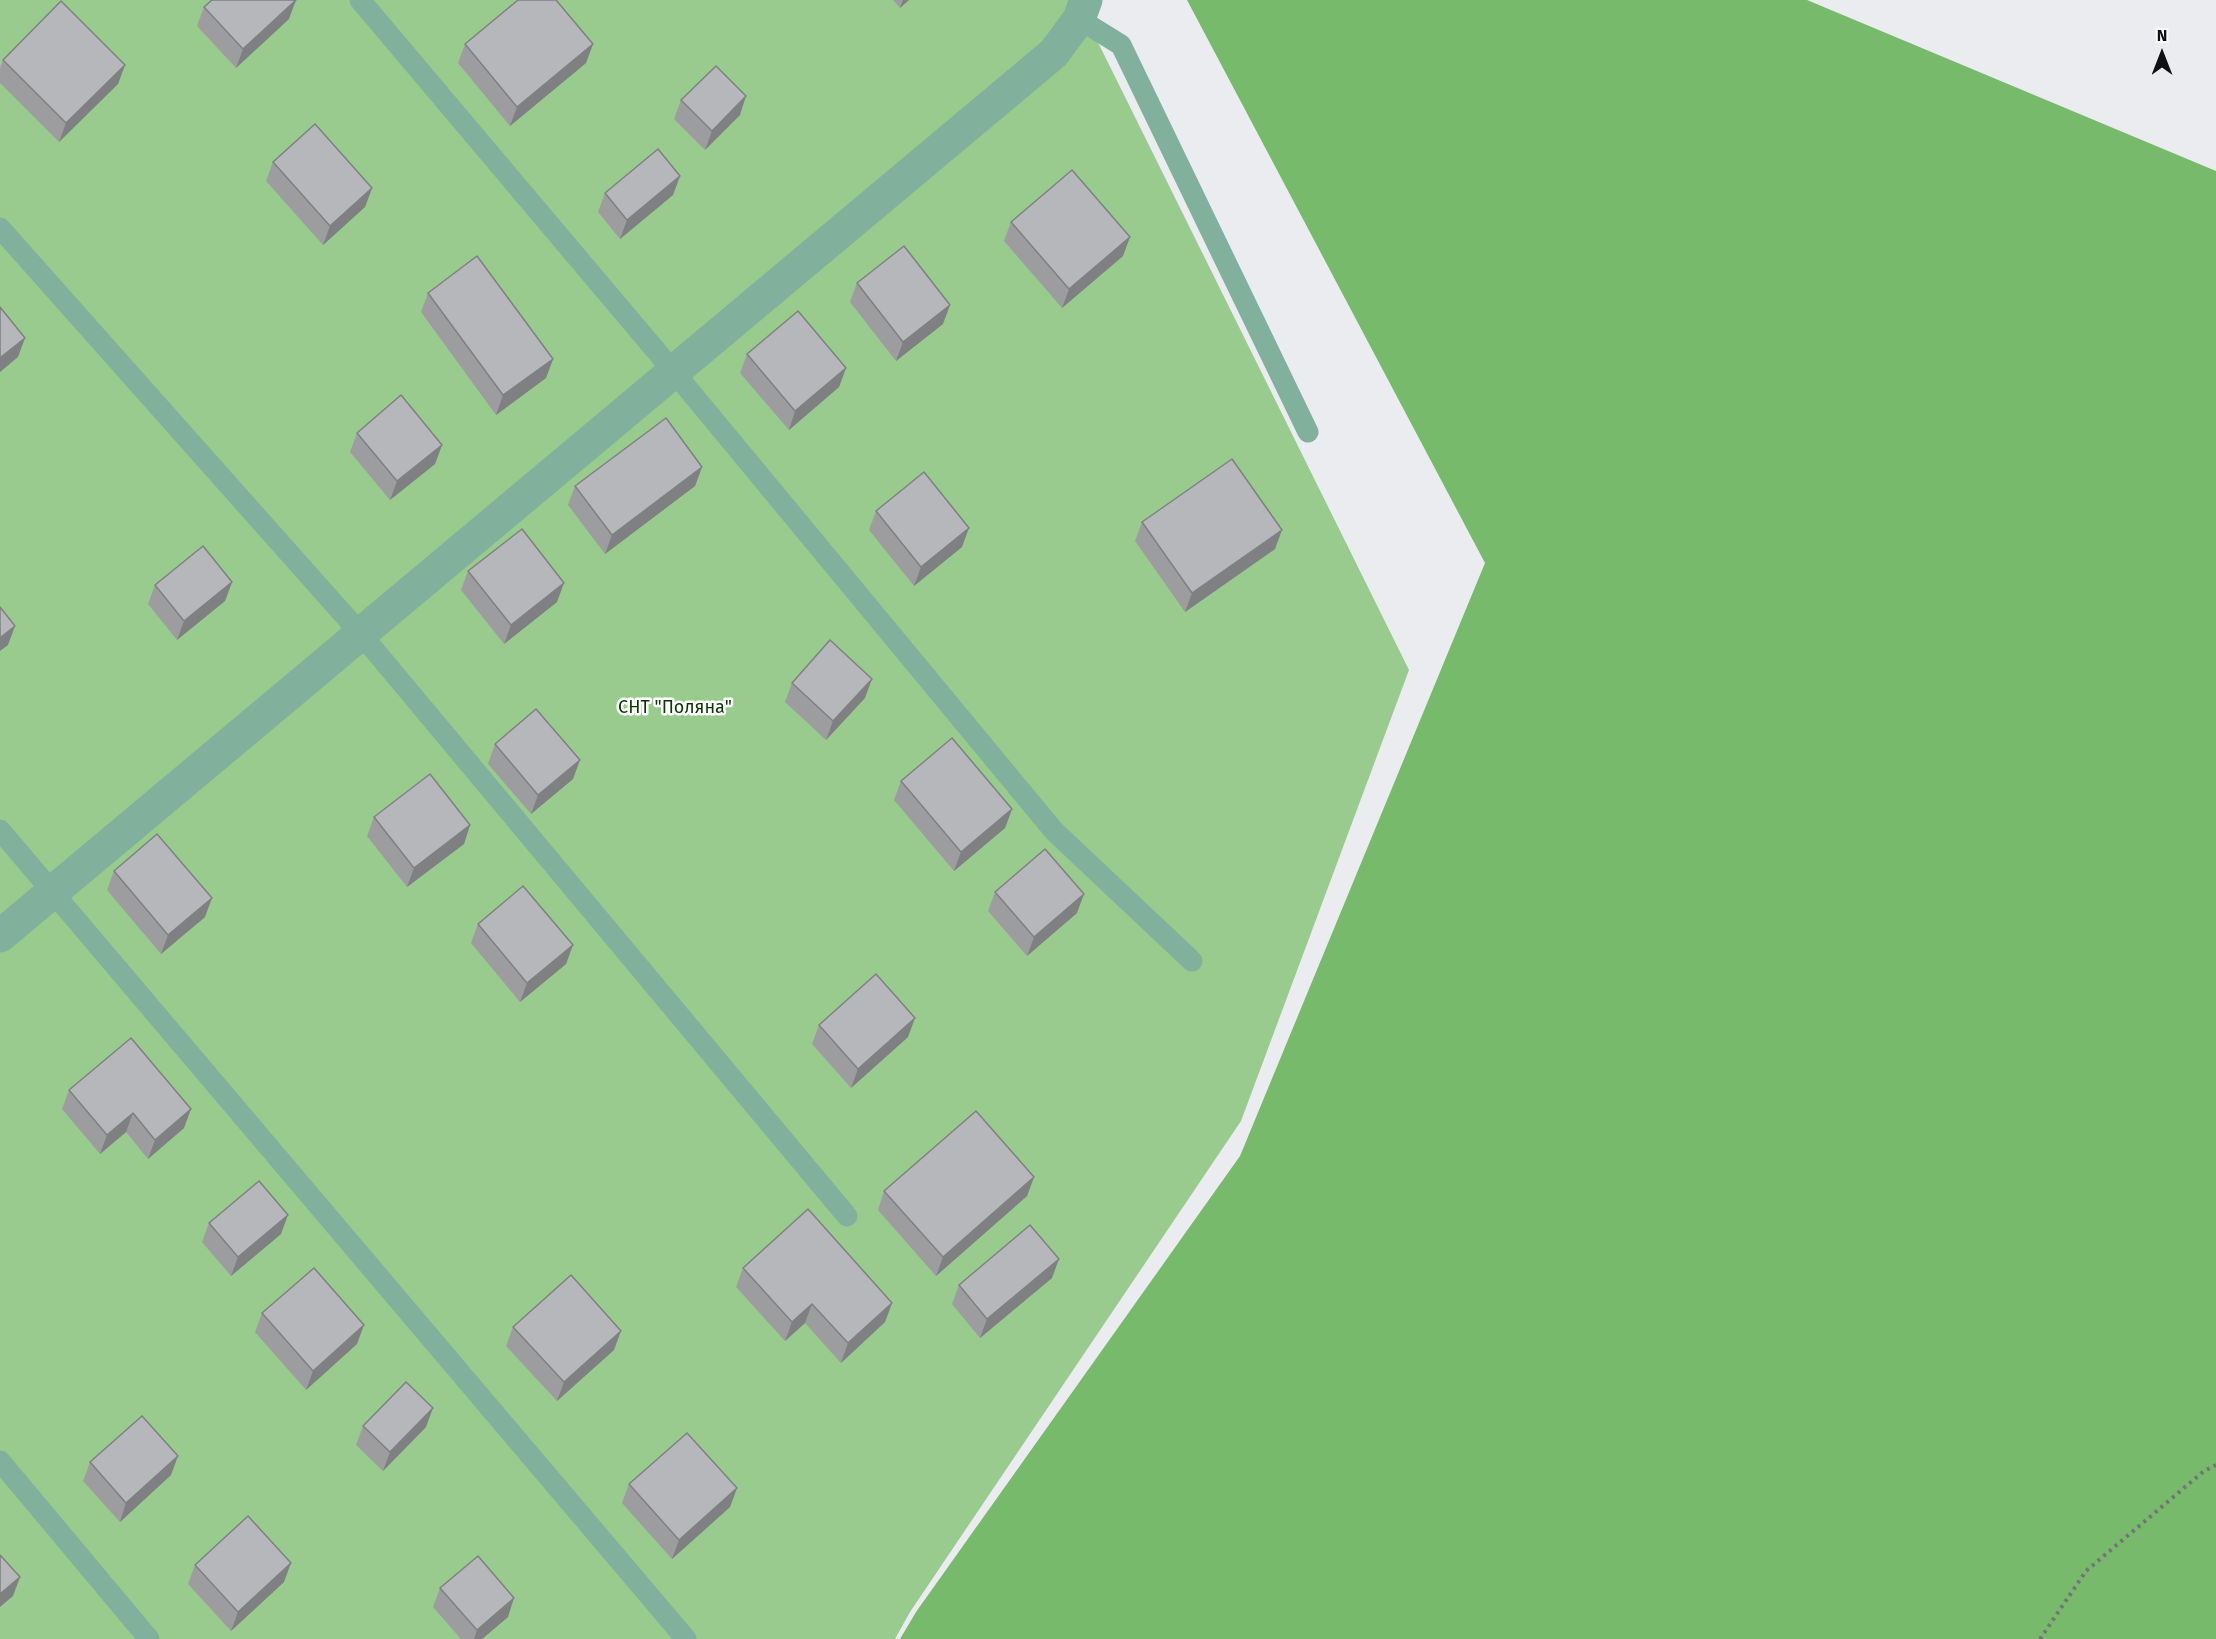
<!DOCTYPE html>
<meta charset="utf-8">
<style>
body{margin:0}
#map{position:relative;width:2216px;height:1639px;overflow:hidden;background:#ebecef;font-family:"Fira Sans",sans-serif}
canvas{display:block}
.north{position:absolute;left:2132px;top:24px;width:60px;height:60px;-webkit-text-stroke:4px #fff;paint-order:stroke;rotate:0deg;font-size:16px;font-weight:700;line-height:24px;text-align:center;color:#0f1011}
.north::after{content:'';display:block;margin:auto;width:21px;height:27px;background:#0f1011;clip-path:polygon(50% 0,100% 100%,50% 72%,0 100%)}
</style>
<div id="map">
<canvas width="2216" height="1639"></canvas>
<div class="north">N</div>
</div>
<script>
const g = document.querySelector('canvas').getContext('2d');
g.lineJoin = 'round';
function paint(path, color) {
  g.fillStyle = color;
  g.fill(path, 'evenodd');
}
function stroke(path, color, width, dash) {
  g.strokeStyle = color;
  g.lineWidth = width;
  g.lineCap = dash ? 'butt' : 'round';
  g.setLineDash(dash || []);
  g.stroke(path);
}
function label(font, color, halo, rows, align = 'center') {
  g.font = font + ' "Fira Sans",sans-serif';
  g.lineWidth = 5;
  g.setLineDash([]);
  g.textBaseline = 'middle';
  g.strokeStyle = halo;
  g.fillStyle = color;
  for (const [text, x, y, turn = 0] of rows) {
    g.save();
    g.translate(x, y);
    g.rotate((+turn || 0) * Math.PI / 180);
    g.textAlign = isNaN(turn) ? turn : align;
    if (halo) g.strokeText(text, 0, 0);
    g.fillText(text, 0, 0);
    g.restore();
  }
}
paint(new Path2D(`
 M0,0H1077L1409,670L1241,1121L910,1612L895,1639H0Z`), '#98cb8d');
paint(new Path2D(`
 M1187,0H1807L2216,171V1639H900L916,1612L1240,1156L1485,563Z`), '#78ba6b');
stroke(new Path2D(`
 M2040,1639L2086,1571L2204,1471L2216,1465`), '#737476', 4, [3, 4.5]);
stroke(new Path2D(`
 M360,0L674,372L1054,831L1192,961
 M1079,19L1121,45L1308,432
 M0,228L361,634L847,1216
 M0,830L686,1639
 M0,1461L149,1639`), '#81b09c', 21);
stroke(new Path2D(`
 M0,936L1054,53L1079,19L1086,0`), '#81b09c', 33);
paint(new Path2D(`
 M893,0H909L900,8Z
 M204,7L289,19L236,68L197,26Z
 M465,44H593L586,63L510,126L458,63Z
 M3,60L125,65L118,84L59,142L0,83V68Z
 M681,100L740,115L705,150L674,119Z
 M273,162L372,188L365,207L323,245L266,181Z
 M680,176L673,195L620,239L598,212L605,193Z
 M1011,222L1123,256L1062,308L1004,241Z
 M857,283L943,324L896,361L850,302Z
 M428,293L553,359L546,378L496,415L421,312Z
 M747,354L846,368L839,387L789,430L740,373Z
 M357,433L442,445L435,464L390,500L350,452Z
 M702,467L695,486L605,554L568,505L575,486Z
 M876,511L962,547L914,586L869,530Z
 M1142,522L1275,549L1185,612L1135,541Z
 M468,571L557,602L504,644L461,590Z
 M232,582L225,601L177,640L148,604L155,585Z
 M792,683L865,698L826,740L785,702Z
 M495,744L573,779L531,814L488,764Z
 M901,781L1012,809L1005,828L954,871L894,800Z
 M374,817L470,825L464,844L407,887L367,836Z
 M114,871L205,917L161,954L107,890Z
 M995,892L1077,913L1027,956L988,911Z
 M478,924L573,945L566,964L520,1002L471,943Z
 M819,1025L908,1037L851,1088L812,1044Z
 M69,1090L184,1128L148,1159L126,1132L100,1154L62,1109Z
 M1034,1177L1027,1196L936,1276L878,1210L884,1191Z
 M209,1223L281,1234L231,1276L202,1242Z
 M743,1268L892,1303L885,1322L841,1363L805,1323L785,1341L736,1287Z
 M1052,1278L980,1338L952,1304L959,1285Z
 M262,1313L357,1344L306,1390L255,1332Z
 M513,1327L614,1350L557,1401L506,1346Z
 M363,1426L426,1427L383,1471L356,1445Z
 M90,1462L171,1475L120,1522L83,1481Z
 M629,1484L737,1488L730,1507L672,1559L622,1503Z
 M195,1565L284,1582L231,1631L188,1584Z
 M440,1588L508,1617L482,1639H461L433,1607Z`), '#9d9da0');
paint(new Path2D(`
 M296,0L289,19L236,68L243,49Z
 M903,0H909L900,8Z
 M593,44L586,63L510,126L517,107Z
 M125,65L118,84L59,142L66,123Z
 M746,96L740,115L705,150L712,131Z
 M680,176L673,195L620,239L627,220Z
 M372,188L365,207L323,245L330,226Z
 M1130,237L1123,256L1062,308L1069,289Z
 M950,305L943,324L896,361L903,342Z
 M25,338L18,357L0,372V358Z
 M553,359L546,378L496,415L503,395Z
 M846,368L839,387L789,430L795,411Z
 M442,445L435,464L390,500L397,481Z
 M702,467L695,486L605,554L612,535Z
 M969,528L962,547L914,586L921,567Z
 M1282,530L1275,549L1185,612L1192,593Z
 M232,582L225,601L177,640L184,621Z
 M564,583L557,602L504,644L511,625Z
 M15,626L8,645L0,651V638Z
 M872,679L865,698L826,740L833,721Z
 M580,760L573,779L531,814L538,795Z
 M1012,809L1005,828L954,871L961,852Z
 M470,825L464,844L407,887L414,868Z
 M1084,894L1077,913L1027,956L1034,937Z
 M212,898L205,917L161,954L168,935Z
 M573,945L566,964L520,1002L527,983Z
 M915,1018L908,1037L851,1088L858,1069Z
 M191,1109L184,1128L148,1159L155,1140Z
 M133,1113L126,1132L100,1154L107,1135Z
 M1034,1177L1027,1196L936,1276L943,1257Z
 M288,1215L281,1234L231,1276L238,1257Z
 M1059,1259L1052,1278L980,1338L987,1319Z
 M892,1303L885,1322L841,1363L848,1343Z
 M812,1304L805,1323L785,1341L792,1322Z
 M364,1325L357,1344L306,1390L313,1371Z
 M621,1331L614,1350L557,1401L564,1382Z
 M433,1408L426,1427L383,1471L390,1452Z
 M178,1456L171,1475L120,1522L126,1503Z
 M737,1488L730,1507L672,1559L679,1540Z
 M291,1563L284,1582L231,1631L238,1612Z
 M20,1577L13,1596L0,1607V1594Z
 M514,1598L508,1617L482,1639H474L477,1630Z`), '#7f8082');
const building = new Path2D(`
 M212,0H296L243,49L204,7Z
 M518,0H556L593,44L517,107L465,44Z
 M61,1L125,65L66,123L3,60Z
 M716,66L746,96L712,131L681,100Z
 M315,124L372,188L330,226L273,162Z
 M658,149L680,176L627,220L605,193Z
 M1072,170L1130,237L1069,289L1011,222Z
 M904,246L950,305L903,342L857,283Z
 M477,256L553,359L503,395L428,293Z
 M0,307L25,338L0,358Z
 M798,311L846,368L795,411L747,354Z
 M401,395L442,445L397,481L357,433Z
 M666,418L702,467L612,535L575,486Z
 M1232,459L1282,530L1192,593L1142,522Z
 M924,472L969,528L921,567L876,511Z
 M522,529L564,583L511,625L468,571Z
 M203,546L232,582L184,621L155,585Z
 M0,607L15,626L0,638Z
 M830,640L872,679L833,721L792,683Z
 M536,709L580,760L538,795L495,744Z
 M952,738L1012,809L961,852L901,781Z
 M430,774L470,825L414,868L374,817Z
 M157,834L212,898L168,935L114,871Z
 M1045,849L1084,894L1034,937L995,892Z
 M523,886L573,945L527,983L478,924Z
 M876,974L915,1018L858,1069L819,1025Z
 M131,1038L191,1109L155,1140L133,1113L107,1135L69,1090Z
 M976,1111L1034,1177L943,1257L884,1191Z
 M259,1181L288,1215L238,1257L209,1223Z
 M808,1209L892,1303L848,1343L812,1304L792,1322L743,1268Z
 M1030,1225L1059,1259L987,1319L959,1285Z
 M314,1268L364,1325L313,1371L262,1313Z
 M571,1275L621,1331L564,1382L513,1327Z
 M406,1382L433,1408L390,1452L363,1426Z
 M142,1416L178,1456L126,1503L90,1462Z
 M687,1433L737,1488L679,1540L629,1484Z
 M248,1516L291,1563L238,1612L195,1565Z
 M0,1555L20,1577L0,1594Z
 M478,1556L514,1598L477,1630L440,1588Z`);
paint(building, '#b6b7ba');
stroke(building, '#7f8082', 1.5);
label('18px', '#0a3700', '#fff', [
 ["СНТ \"Поляна\"",675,708]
]);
</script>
